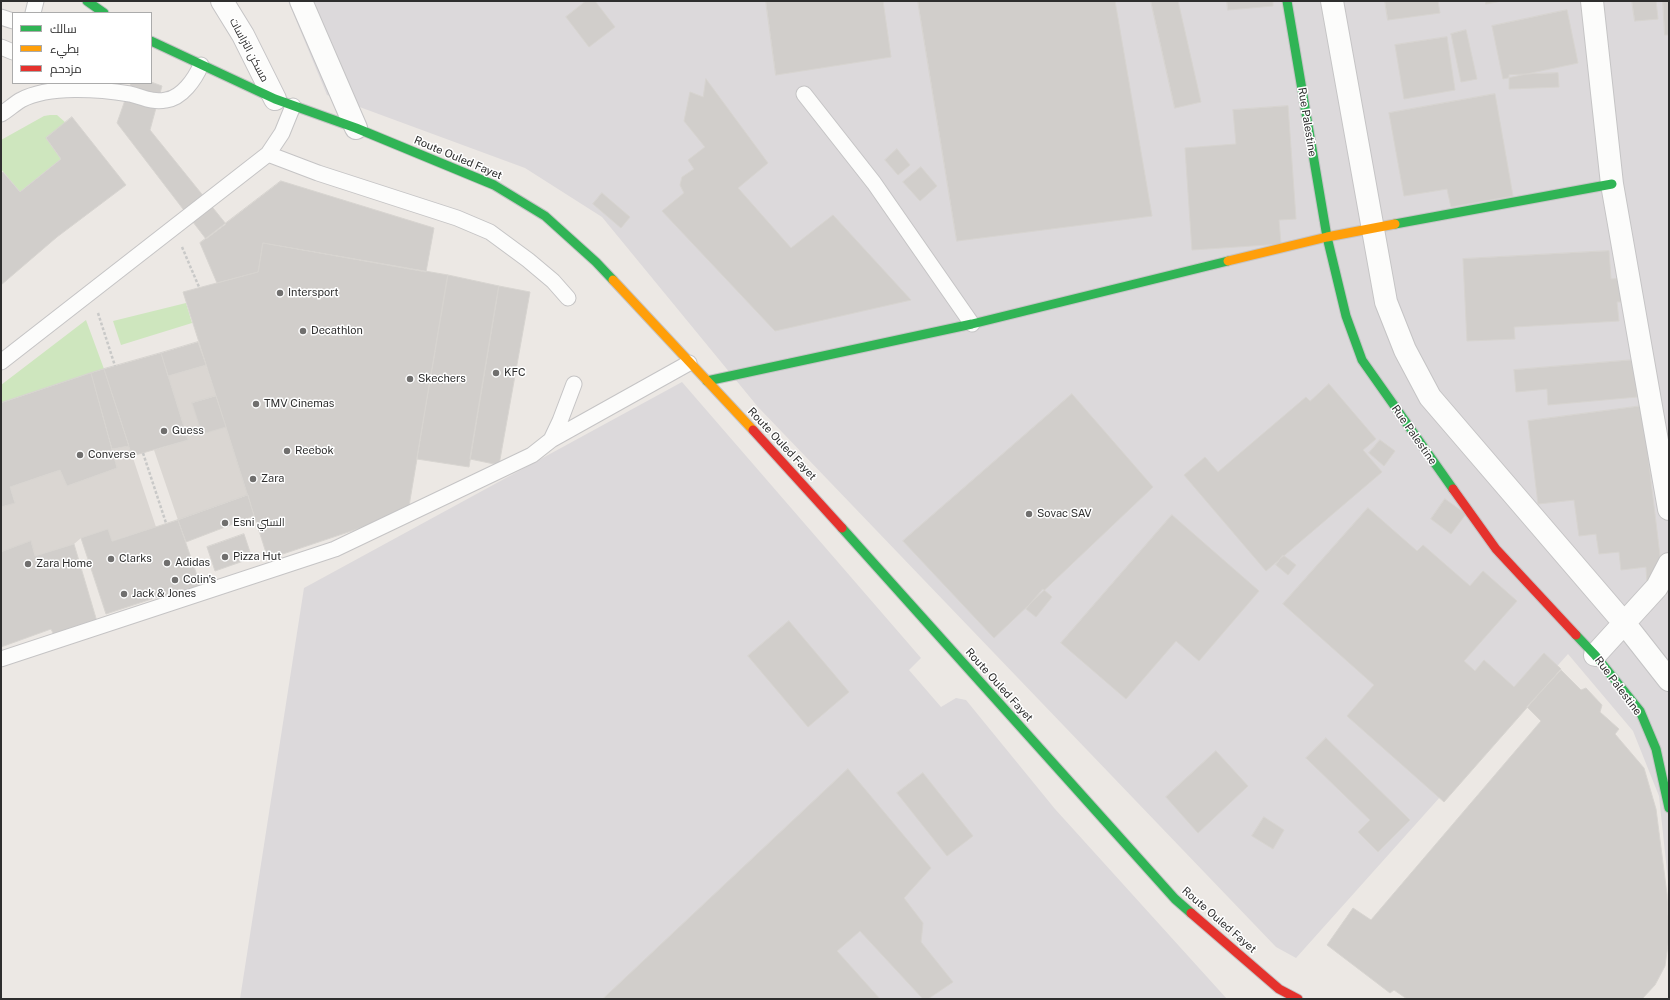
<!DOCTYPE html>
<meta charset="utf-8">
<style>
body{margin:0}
#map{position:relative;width:1670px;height:1000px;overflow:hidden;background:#ece8e4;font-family:"Public Sans",Cairo,sans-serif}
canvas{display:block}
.frame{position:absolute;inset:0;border:2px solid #2e2e2e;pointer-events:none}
.legend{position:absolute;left:12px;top:12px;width:140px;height:72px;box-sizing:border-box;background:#fff;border:1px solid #ababab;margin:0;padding:5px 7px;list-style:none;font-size:12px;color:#2e2e2e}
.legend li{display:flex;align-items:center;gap:8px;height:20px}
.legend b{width:20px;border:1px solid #ababab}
</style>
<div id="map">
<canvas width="1670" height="1000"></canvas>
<div class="frame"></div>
<ul class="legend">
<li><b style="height:5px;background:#30b455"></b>سالك</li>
<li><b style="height:5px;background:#ff9f0a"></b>بطيء</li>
<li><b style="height:5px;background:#e5322d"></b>مزدحم</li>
</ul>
</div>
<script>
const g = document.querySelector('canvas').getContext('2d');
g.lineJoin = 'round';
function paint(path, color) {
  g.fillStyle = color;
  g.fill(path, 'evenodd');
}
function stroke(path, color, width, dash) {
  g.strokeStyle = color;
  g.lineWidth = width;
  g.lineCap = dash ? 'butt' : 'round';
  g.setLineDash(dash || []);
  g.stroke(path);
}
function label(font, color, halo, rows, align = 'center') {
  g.font = font + ' "Public Sans",Cairo,sans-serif';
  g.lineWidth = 3;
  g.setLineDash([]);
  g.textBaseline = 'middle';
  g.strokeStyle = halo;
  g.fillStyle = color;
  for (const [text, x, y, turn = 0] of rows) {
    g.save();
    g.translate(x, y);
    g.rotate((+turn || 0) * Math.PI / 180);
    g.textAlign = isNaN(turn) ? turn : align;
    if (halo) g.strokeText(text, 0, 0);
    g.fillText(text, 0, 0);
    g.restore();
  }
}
paint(new Path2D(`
 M288,1H1669V890L1659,796L1633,731L1568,654L1296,958L1276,947L758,407L602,217L525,168L327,95Z
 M682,382L921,658L909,670L941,707L956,698L966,700L1055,809L1227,999H240L304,588Z`), '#dcd9db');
paint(new Path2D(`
 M50,115H57L66,123L46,138L61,159L20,192L1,169V140L44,116Z
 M186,303L192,323L121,345L113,321Z
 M86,320L104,369L1,403V385Z`), '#cee6be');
paint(new Path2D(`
 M206,365L216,396L193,403L226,427L248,495L178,520L154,450L188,440L168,376Z
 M129,446L156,527L112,541L108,529L81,538L74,544L35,556L31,542L1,552V507L15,502L10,487L60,470L67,486L117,468L112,449Z`), '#dad6d2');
const building = new Path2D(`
 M586,1H595L615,27L589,47L566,17Z
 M766,1H883L891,57L776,75Z
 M918,1H1115L1152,216L957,241Z
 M1151,1H1178L1201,102L1175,108Z
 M1227,1H1273V6L1228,10Z
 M1385,1H1438L1440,13L1388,20Z
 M1486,1H1502L1486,4Z
 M1632,1H1656L1658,19L1635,21Z
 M1663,1H1669V35H1665Z
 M1567,10L1578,63L1503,79L1492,26Z
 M1466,30L1477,79L1461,82L1451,34Z
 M1447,37L1455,90L1404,99L1395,45Z
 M1558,73L1559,87L1509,89V75Z
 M706,79L768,163L738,188L791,248L833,215L911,300L775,331L662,211L684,193L680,185L682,177L694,169L688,160L705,147L684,121L690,92L703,97Z
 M151,82L162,86L150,130L226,224L206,239L117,123L131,83Z
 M1495,94L1513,196L1451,207L1447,189L1404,196L1389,113Z
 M1288,106L1296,219L1279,220L1281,244L1192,250L1185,148L1236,144L1233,110Z
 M72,117L126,185L57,237L1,285V174L3,172L20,192L61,159L46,138Z
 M897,149L910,165L898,175L885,160Z
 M921,167L937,186L920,201L903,182Z
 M281,181L434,228L426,272L263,243L258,272L217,283L200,243Z
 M602,193L630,217L621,228L593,204Z
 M263,243L448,275L408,512L268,559L183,292L258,272Z
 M1609,251L1611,279L1628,278V302H1617L1619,321L1514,327L1515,339L1467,341L1463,259Z
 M448,275L499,286L469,467L417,459Z
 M499,286L530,292L499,465L470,459Z
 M198,342L206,365L168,376L161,353Z
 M161,353L188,440L132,456L104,369Z
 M1634,360L1637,397L1548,405L1547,389L1516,392L1514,370Z
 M104,369L129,446L112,449L91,373Z
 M91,373L117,468L67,486L60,470L10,487L15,503L1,507V403Z
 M1329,384L1376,439L1363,450L1382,472L1266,571L1184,475L1205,457L1218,472L1306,397L1310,401Z
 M1072,394L1153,487L994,638L903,541Z
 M216,396L226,427L202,434L192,403Z
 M1642,406L1663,581L1647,583L1646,567L1621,570L1619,552L1599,554L1596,534L1579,536L1574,500L1538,504L1528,421Z
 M1380,440L1395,451L1384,466L1369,453Z
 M248,495L254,516L186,542L178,520Z
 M1445,499L1466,514L1451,534L1431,519Z
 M1368,508L1417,551L1423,545L1470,586L1483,571L1517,601L1464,661L1475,671L1484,660L1514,687L1544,653L1561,669L1444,802L1347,716L1374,685L1283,604Z
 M1172,515L1259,591L1199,661L1176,641L1126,699L1061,643Z
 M178,520L202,590L167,601L164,595L106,614L81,538L108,529L112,541Z
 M244,534L252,558L215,571L207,547Z
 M31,541L35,556L74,544L98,625L56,639L51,629L1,647V552Z
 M1283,555L1296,565L1288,575L1276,565Z
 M1043,589L1052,597L1036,617L1026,609Z
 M789,621L849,692L808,727L748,656Z
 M1561,670L1581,690L1586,688L1602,705L1600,712L1619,729L1615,734L1644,768L1656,809L1667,894L1669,938L1665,966L1655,985L1642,999H1407L1394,990L1390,993L1327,945L1353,908L1371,920L1541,721L1527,707Z
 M1326,738L1410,820L1378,852L1358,832L1370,820L1306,758Z
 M1216,751L1248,786L1198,833L1166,797Z
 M848,769L931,868L904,898L923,923L921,942L953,982L928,999H923L860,931L837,951L880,999H603Z
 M923,773L973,836L947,856L897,793Z
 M1264,817L1284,830L1273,849L1252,836Z`);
paint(building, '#d1cecb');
stroke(building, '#d7d4d0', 1);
const lane = new Path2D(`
 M33,13L36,1
 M1,17L13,21
 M1,47L13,52
 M804,94L874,183L972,324
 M1,114C8,110 14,104 21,100C49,85 99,89 130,94C142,97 153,103 166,100C182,98 195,79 201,65
 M268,154L318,173L457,218L490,232L528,260L553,281L568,298
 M1,362L268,154L282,133L293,106
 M551,440L689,363
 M1,659L335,549L532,455L551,440L560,421L574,384`);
const street = new Path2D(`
 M222,1L243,35L275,99
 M301,1L356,128
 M1332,1L1386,302L1405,350L1430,397L1625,624L1669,680
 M1592,1L1612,184L1669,509
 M1595,655L1657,587L1669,564`);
const fast = new Path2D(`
 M87,1L104,13
 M1287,1L1327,237L1346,316L1362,360L1453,489
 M151,41L275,99L356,128L494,185L545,216L596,262L613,280
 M1395,224L1612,184
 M707,381L972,324L1228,261
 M842,528L1175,899L1191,913
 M1576,635L1595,655L1640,711L1656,749L1669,808`);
const slow = new Path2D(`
 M1228,261L1327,237L1395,224
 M613,280L753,430`);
const jam = new Path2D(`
 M753,430L842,528
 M1453,489L1496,549L1576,635
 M1191,913L1279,989L1298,999`);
stroke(lane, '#c5c4c5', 17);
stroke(street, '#c5c4c5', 24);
stroke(fast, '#c5c4c5', 11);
stroke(slow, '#c5c4c5', 11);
stroke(jam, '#c5c4c5', 11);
stroke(new Path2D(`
 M182,247L199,287
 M98,313L115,366
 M143,453L166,523`), '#c9c9c8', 2.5, [3, 2]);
stroke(lane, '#fcfcfb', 15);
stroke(street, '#fcfcfb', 22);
stroke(fast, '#30b455', 9);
stroke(slow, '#ff9f0a', 9);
stroke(jam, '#e5322d', 9);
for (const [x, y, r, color] of [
 [280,293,4,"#706f6e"],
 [303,331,4,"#706f6e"],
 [496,373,4,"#706f6e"],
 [410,379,4,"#706f6e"],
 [256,404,4,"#706f6e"],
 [164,431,4,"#706f6e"],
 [287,451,4,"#706f6e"],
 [80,455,4,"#706f6e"],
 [253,479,4,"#706f6e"],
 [1029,514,4,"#706f6e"],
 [225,523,4,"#706f6e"],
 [225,557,4,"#706f6e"],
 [111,559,4,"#706f6e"],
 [167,563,4,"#706f6e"],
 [28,564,4,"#706f6e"],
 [175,580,4,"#706f6e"],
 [124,594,4,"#706f6e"]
]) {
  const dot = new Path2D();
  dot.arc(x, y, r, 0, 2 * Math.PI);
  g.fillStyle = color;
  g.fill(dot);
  stroke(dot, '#fff', 1.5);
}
label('11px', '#2e2e2e', '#fff', [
 ["مسكن التراسات",249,50,62],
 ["Rue Palestine",1307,122,81],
 ["Route Ouled Fayet",458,158,23],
 ["Rue Palestine",1414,435,55],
 ["Route Ouled Fayet",782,444,47],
 ["Route Ouled Fayet",999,685,48],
 ["Rue Palestine",1618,686,53],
 ["Route Ouled Fayet",1219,920,41]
]);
label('11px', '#2e2e2e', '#fff', [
 ["Intersport",288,293],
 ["Decathlon",311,331],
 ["KFC",504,373],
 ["Skechers",418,379],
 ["TMV Cinemas",264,404],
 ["Guess",172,431],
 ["Reebok",295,451],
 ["Converse",88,455],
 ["Zara",261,479],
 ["Sovac SAV",1037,514],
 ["Esni السني",233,523],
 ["Pizza Hut",233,557],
 ["Clarks",119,559],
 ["Adidas",175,563],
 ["Zara Home",36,564],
 ["Colin's",183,580],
 ["Jack & Jones",132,594]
], 'left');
</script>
